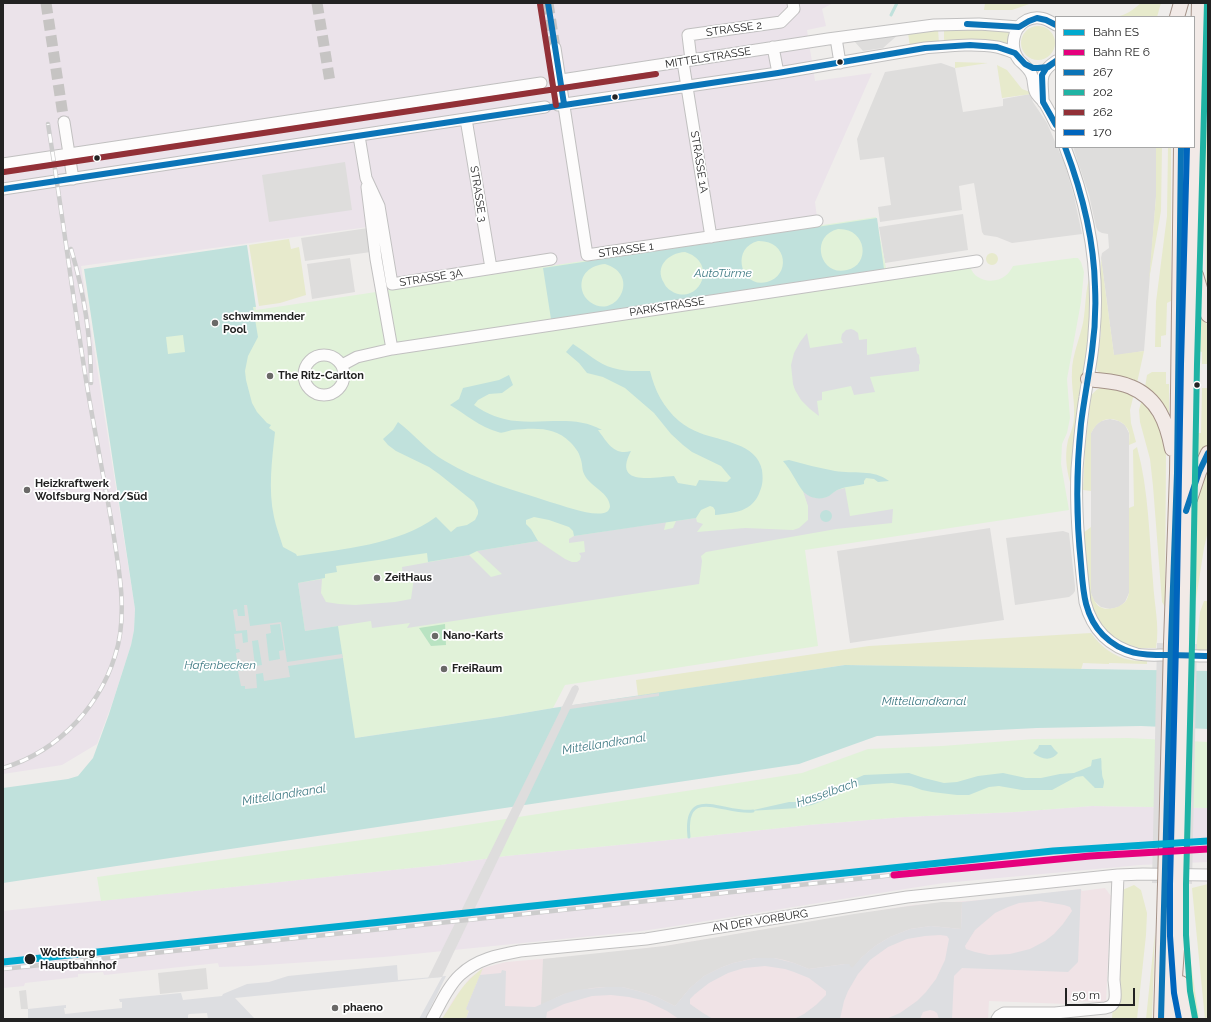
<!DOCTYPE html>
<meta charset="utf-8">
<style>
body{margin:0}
#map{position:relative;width:1211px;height:1022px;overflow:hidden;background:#efedeb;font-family:Raleway,sans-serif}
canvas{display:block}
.frame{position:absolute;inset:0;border:4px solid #222;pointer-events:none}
.legend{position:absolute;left:1055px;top:16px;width:140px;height:132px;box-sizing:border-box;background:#fff;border:1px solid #a7a7a7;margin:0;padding:5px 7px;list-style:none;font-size:12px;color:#222}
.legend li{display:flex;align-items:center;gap:8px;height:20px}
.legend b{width:20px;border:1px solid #a7a7a7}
.scale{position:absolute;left:1065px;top:988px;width:70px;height:18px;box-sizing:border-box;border:2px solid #222;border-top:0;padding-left:5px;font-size:12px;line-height:14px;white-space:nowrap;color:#222;-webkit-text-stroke:3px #fff;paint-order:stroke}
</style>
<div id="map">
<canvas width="1211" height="1022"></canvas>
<div class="frame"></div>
<ul class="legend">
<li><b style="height:5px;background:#00a9ce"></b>Bahn ES</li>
<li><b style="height:5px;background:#e5007d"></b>Bahn RE 6</li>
<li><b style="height:5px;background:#0b74b7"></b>267</li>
<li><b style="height:5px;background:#1fb3a4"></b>202</li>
<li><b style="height:5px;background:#923037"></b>262</li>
<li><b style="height:5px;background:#0065bd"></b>170</li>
</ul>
<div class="scale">50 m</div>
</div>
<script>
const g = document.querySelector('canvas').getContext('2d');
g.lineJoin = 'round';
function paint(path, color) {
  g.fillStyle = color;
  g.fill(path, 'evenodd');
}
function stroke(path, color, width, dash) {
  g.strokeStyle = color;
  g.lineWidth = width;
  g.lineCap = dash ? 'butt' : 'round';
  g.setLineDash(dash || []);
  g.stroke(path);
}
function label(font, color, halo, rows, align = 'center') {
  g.font = font + ' Raleway,sans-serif';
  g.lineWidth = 3.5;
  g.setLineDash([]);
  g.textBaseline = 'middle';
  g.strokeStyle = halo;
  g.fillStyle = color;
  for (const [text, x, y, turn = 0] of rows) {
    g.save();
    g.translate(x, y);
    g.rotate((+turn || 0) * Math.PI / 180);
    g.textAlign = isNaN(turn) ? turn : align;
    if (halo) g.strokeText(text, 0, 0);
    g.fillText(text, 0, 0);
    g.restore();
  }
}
paint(new Path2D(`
 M1105,888L1111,896L1106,1002L1068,1001L1067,1004L989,1001L988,1019H442L453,1000L469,979L483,968L506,962L589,955L665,946L913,905L1006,898L1081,889L1082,891Z`), '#f0e3e6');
paint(new Path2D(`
 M3,3H833L822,9L826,26L807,30L815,81L872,73L815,202L818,226L386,291L376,218L368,227L81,266L135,609L134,630L131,645L113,701L97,744L62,765L3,774Z
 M1092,806L1208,808V862L1140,865L944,883L905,889L669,927L642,931L384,957L249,966L219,967L218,963L104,975L103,972L78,974V977L25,983L24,986L3,988V911L440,865L506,856L669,840L808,825L904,817L1015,812Z`), '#ebe3ea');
paint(new Path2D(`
 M899,34L883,48L863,51L854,41Z
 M941,63L955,68L963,112L1003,106V99L1030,94L1033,102L1047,123L1065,165L1074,196L1082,234L1012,243L997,237L984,235L982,232L974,183L959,186L962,210L880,222L878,207L891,205L884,157L860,160L857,139L885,72Z
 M1073,147H1156V197L1144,351L1114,356L1101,258L1102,253L1109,248L1108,234L1102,233L1098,231L1096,227L1089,195Z
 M345,162L352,210L269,222L262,175Z
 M963,214L968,250L885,263L879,227Z
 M368,228L371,252L305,261L301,238Z
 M350,258L355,292L312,299L307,264Z
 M1110,419L1119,421L1125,425L1129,433V593L1125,602L1119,607L1110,609L1101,607L1094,601L1091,593V433L1095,426L1101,421Z
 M990,528L1004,620L850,643L837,551Z
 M1063,531L1069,533L1075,586V591L1073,594L1069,597L1015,605L1006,538Z
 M942,902H962L961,929L931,926L910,929L890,937L875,946L862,957L852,969L845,964L809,969L794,963L784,960L774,958H756L733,963L720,968L704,976L690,988L675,1006L657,997L638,991L622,987H606L592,988L564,994L541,1005L543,959L665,946L854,914L902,907Z
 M206,968L208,989L160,994L158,973Z
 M26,990L28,1009H21L19,991Z`), '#dedddc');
paint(new Path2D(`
 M985,3H1032L1012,10H984Z
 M1141,3H1161L1157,17H1116C1126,15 1133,10 1141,3Z
 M1021 43a17 17 0 1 1 34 0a17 17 0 1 1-34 0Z
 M970,28L1009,32L1007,45L944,43V29Z
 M938,29L939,43L910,47L908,33Z
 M955,62L988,63L955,68Z
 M997,65L1007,70L1022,89L1030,92L1031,94L1002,98Z
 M1208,124V300L1206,293V126Z
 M1156,147H1162L1161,211L1149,280L1156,197Z
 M1168,147H1171V301L1167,303L1166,335L1161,336V347H1155L1156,302L1167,216Z
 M289,239L291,249L299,247L306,295L280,303L259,306L249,245Z
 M986 259a6 6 0 1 1 12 0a6 6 0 1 1-12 0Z
 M1101,258L1114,355L1144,351L1137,383C1124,380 1105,381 1096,369L1101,333Z
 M1090,275L1091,306L1089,334L1077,419L1073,491C1067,475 1064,457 1068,440C1071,432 1074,425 1074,416C1075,401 1071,386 1072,371C1072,357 1080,337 1083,323C1086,307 1085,291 1090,275Z
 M1200,314H1202L1208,327V364H1202V352L1199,351Z
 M1152,372H1166V384H1169V413L1166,412L1145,387L1147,375Z
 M1108,386L1134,394L1130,410L1131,423L1136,442L1129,445C1129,441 1130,436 1129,432C1125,421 1112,416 1102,421C1097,423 1094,428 1091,433V491L1083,490L1085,449L1091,396C1096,389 1100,387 1108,386Z
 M1202,388H1208V446L1199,461H1196L1197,433H1201Z
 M1142,399L1157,418L1165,441L1166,455L1165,607L1162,602L1153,486L1150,459L1140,422L1139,410Z
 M1137,447C1149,491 1149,537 1153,581C1154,604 1160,626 1156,648H1139L1121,642L1108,633L1099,621L1090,601L1083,533L1091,527V593C1093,598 1095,604 1100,607C1108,611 1119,608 1125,602C1127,600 1128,596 1129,593V508L1134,506L1133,450Z
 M1208,465V531L1204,548L1196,599L1193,613L1196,513L1198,496Z
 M1204,601H1208V650H1196L1200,612Z
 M1091,633C1100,646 1114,657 1130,660C1135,661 1141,661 1147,661V664L1109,663V664L1083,663L1081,670L845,665L638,696L636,680L869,646Z
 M1208,884V993L1207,1019H1205L1192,888Z
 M1134,885L1141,890L1147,913L1146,935L1137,1019H1112L1120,891Z
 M1185,921L1199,1019H1196L1189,992Z
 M1155,932L1152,1019H1146Z
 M483,968L466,1009L469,1010L466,1019H442C457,997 461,984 483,968Z`), '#e7eacc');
paint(new Path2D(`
 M876,217L886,268L972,256L970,267C972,271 974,275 978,277C985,282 998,282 1005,276C1008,274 1011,270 1013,266L1074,258H1078L1081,262L1084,272L1081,302L1067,379L1070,418L1067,433L1062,444L1061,464L1069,510L805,550L818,646L565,685L553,708L500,717L355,738L152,632L90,270L245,247L256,310Z
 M1128,738L1208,742V808L1092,806L1015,812L904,817L808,825L669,840L506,856L440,865L101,901L97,877L441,829L802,773L868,749L942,746L1034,739Z`), '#e1f2d9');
paint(new Path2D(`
 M445,624L446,645L431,646L419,628Z`), '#b9e3c2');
paint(new Path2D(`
 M851,329L854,330L858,333L859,340L867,339V355L916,347L917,353L919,355L920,363L919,365V371L870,377L875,392L854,395L851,386L822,392V400L817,401L819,416L810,409L801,400L795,390L793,384L791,365L794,353L800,342L807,333L810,348L843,343L841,339L842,334L846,330Z
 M845,488L850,516L893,509L892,523L836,529L706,552L701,556L702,561L699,584L407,628L410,623L372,628L371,621L305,631L298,583L322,579L321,593L326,602L339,604L355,605L395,602L411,599L414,578L403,577L402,567L469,555L491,577L502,574L477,551L538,541L565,559L572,562H577L580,560L581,556L579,553L585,552L584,541L569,543V539L574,536L666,522L664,530L673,528L676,521L696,518L697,522L703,524L697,532L745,528L793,530L799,528L808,520V506L803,491L815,498H823L828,496L837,490Z
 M1081,889L1078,962L1068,972L962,968L954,976L952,1019H939L937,1013L934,1011L930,1010L923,1012L920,1019H886L900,1013L917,1001L926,992L936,979L945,960L949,939L947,936L940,935L925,936L907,939L888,947L870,960L858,974L848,991L844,1001L840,1019H794L804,1014L816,1005L826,995V991L809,978L794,972L785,969L765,966L744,968L728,973L709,983L695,994L690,999V1004L703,1013L713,1019H679L667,1011L646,1001L629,997L611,995L592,996L564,1004L547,1012L546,1019H466L469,1011L466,1009L480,975L501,973L502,970L506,971L505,1006L535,1007L564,994L576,990L606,987H622L638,991L657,997L675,1006L690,988L704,976L720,968L733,963L756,958H774L794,963L809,969L845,964H849L852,968L862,957L875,946L890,937L910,929L931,926L961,929L962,902ZM1040,901L1064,905L1070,907L1072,911L1063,924L1054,934L1045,941L1030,949L1010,954L989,955L975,952L966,949L965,946L975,930L988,919L995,913L1008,907L1019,903Z
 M397,965L398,980L446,976L425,1019H419L442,977L235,998L255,1019H208L207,1013L189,1014L188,1015V1019H35L28,1018V1009L66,1005V1008H64L65,1014L122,1008V1002H120L119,999L181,993L183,1000L222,996L223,994L247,984L269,982L288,976Z`), '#dddee1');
paint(new Path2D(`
 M877,218L884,269L551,319L543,268ZM838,229C867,228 871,265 847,270C820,277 809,236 838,229ZM758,241C788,240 791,276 767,282C741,289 730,248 758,241ZM685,252C718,262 701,303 675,293C671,291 666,288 664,283C654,267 668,253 685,252ZM605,264C642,275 616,321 590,302C586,299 583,295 582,290C579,274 591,265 605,264Z
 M247,245L256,307H253L258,337L248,356L245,371L246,380L252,403L257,412L267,423L271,425L269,428L275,432C272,460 268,489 274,517C276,527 280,537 283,547L296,554L297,556C342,549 398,545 436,517L451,532L457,527L467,525L475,520L478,514V510L474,502L439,474L429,467L396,451L388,445L383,439L393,430L398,422C414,434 427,451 445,461C478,481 514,490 550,502C565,506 589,516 604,513C608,512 609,510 610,507C610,495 595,488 588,480C580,470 584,467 580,457C579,452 574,446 570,442C555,426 533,428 512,430C508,431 502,434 498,432C480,427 465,414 450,405L459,399L463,388L499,380L509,375L513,385L502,393L489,394L478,400L474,405C487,414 501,420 517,421C545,424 576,415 602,430H598C607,442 614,456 631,451C612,487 654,477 674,476L678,483L696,486L699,480L727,482L731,478L721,466L692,452L683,445L671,434L654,413L625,388L603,377L587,373L579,363L566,352L573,344C586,352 598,364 613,368C625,372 638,371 650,371C655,391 663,407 679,421C685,426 692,430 700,433C720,441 757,443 762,470C763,478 763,484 760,491C753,512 734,513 715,515V510L713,507L710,506L701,510L696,518L574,536L573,531L569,527L549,520L534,517L526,520V524L531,529L538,541L477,551L469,555L428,562L427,553L336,566L337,572L325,574V578L298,583L305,631L338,626L355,738L500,717L553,708L845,665L1208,671V729L1141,726L1037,728L877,736L799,764L3,883V788L68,779L78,776L93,758L109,714L131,645L134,630L135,609L84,269ZM183,335L185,352L168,354L166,337Z
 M789,460C804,464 819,468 835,471C853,474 874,469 889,481L878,482L874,479L866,478L864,481V484C856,486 847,486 840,489C836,490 833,493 829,496C820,501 808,498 802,490C795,480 791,470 783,461Z
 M820 516a6 6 0 1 1 12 0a6 6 0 1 1-12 0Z
 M1039,745H1051L1054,749L1058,753C1051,762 1041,759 1033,753L1038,748Z
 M1101,758C1102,763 1101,767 1102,772C1102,781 1106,778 1103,788H1095L1083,776L1076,777L1052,790H1022L999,786L989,787L969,795H957L932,792L922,790L911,786L892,783L874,784L853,786L827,799L812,805L798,808L749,811L789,802H801L864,775L909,773L924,778L944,783L957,782L978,776L1003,773L1026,778H1041L1060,774L1074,773L1091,766L1092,760Z`), '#c0e1dc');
paint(new Path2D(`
 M244,605H247L250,626L281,622L287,662L342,654L343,658L288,666L290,677L264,681L263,673L256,674L257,688L245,689V686H241L238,671H243L242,667H238L236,653L240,652L239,649H236L234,634L242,633L243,643L248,642L247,630L236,631L233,610L237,609L238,616H245ZM280,624L284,650L279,651L280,659L269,661L266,634L271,633L270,625ZM258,640L262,665L255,666L252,641Z
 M1157,643L1197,644L1192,884L1152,883Z
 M575,685L578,686L579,689L572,705L659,693V696L570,709L442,977L428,978L561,709V707H562L572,687Z`), '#dedddd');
stroke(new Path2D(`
 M891,15L897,3
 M689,837C683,783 725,815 753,811`), '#c0e1dc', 3);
stroke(new Path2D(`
 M46,3L64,122
 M317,3L330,82
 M548,3L555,48`), '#c6c4c3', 11, [11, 5.5]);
const minor = new Path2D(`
 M1056,25C1047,19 1038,15 1027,20C1013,27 1009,47 1019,60C1024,65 1030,69 1032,76C1034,81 1033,87 1035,91C1036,95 1040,98 1043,101C1048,108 1052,117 1056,125
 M836,38L840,63
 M773,47L778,73
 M555,48L587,255L817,221
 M691,60L688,35L781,22L794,9L793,3
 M683,62L711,237
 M555,81L828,39L934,25L979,24L1019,27
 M1043,102C1043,81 1037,74 1056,61
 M558,105L778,73L925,48C948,46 974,43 997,47C1003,48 1009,51 1015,53
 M466,119L491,268
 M64,122L73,179
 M359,136L366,178L379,206L392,284L551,259
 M1065,147C1089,208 1100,268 1094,334C1093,355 1088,376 1085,397C1081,420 1079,445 1077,469C1075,513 1080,558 1085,602C1092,629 1109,647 1137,654C1146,656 1158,655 1168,655C1181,655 1195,656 1208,656
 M3,164L541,83
 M367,187L376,259L392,349
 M3,189L545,107
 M304 375a20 20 0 1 1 40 0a20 20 0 1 1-40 0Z
 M342,365L357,357L392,349L977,261
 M432,1019C440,1005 448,986 460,975C477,959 498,955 520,951L646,939L907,897L1118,875L1143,874L1208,875
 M997,1019L999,1016L1004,1013H1055L1105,1008C1119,1006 1115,992 1114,980L1118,875`);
const major = new Path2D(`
 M1177,17L1181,3
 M1196,275L1208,315
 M1088,379C1102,381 1118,381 1131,387C1158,398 1167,423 1172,449
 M1190,499L1199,472L1208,453
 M1171,643L1177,473L1181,147
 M1184,644L1189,372L1199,3
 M1181,983L1182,992L1187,1019
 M1161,1019L1165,884
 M1172,1019L1178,935V884`);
stroke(minor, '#c1c0c0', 13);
stroke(major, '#a59288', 16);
stroke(minor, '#fdfcfc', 11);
stroke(major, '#f2eae7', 14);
const rail = new Path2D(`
 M71,249C84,292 91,337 91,383
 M3,768C60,751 104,703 118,645C127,606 118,564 112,525C104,479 95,433 87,386C73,299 62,211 48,124
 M3,969L894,875`);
stroke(rail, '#ccc', 4.5);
stroke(rail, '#fff', 3, [9]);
const majorBridge = new Path2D(`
 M1165,884L1171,643
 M1178,884L1184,644`);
stroke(majorBridge, '#a59288', 16, []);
stroke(majorBridge, '#f2eae7', 14);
stroke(new Path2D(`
 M548,3L564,104
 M967,24L1019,27L1029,21L1037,18L1046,20L1056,25
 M1056,61L1047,67L1042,75L1043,102L1056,125
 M1065,147C1082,192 1094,239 1095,287C1096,308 1095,330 1092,351C1089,375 1084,399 1081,424C1076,471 1076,517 1081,564C1083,590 1084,616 1103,635C1124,656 1145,655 1171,655C1184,655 1196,656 1208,656
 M3,189L778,73L925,48L970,45L997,47L1015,53L1025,64L1033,68H1038L1048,67L1056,61
 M1186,511L1199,472L1208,453
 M1161,1019L1171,643L1177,473L1181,147`), '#0b74b7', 6);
stroke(new Path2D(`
 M1195,1018L1190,991L1186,935V884L1192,644L1197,364L1207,3`), '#1fb3a4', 6);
stroke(new Path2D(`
 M540,4L556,105
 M4,172L656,74`), '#923037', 6);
stroke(new Path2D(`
 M1179,1019L1174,993L1170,936V884L1176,644L1181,364L1187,147`), '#0065bd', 6);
stroke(new Path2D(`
 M3,962L1053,851L1208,841`), '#00a9ce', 7);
stroke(new Path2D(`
 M894,875L1090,856L1208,849`), '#e5007d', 7);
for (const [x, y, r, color] of [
 [840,62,3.5,"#222"],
 [615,97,3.5,"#222"],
 [97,158,3.5,"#222"],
 [215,323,4,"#6a6968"],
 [270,376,4,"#6a6968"],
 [1197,385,3.5,"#222"],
 [27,490,4,"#6a6968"],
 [377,578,4,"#6a6968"],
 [435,636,4,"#6a6968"],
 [444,669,4,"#6a6968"],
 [30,959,6,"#222"],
 [335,1008,4,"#6a6968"]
]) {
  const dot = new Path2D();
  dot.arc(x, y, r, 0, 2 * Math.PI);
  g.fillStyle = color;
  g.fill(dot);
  stroke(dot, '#fff', 1.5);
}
label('11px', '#222', '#fff', [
 ["STRASSE 2",734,29,-8],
 ["MITTELSTRASSE",708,58,-9],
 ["STRASSE 1A",699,162,81],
 ["STRASSE 3",478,194,81],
 ["STRASSE 1",626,250,-8],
 ["STRASSE 3A",431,278,-9],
 ["PARKSTRASSE",667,307,-9],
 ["AN DER VORBURG",760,921,-9]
]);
label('bold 11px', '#222', '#fff', [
 ["schwimmender",223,317],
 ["Pool",223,330],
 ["The Ritz-Carlton",278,376],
 ["Heizkraftwerk",35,484],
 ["Wolfsburg Nord/Süd",35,497],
 ["ZeitHaus",385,578],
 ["Nano-Karts",443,636],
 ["FreiRaum",452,669],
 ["phaeno",343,1008]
], 'left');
label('bold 11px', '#222', '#fff', [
 ["Wolfsburg",40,953],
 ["Hauptbahnhof",40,966]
], 'left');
label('italic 12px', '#427c86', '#fff', [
 ["AutoTürme",723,273],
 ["Hafenbecken",220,665],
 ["Mittellandkanal",924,701],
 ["Mittellandkanal",604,744,-9],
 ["Hasselbach",827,793,-19],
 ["Mittellandkanal",284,795,-9]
]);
</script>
